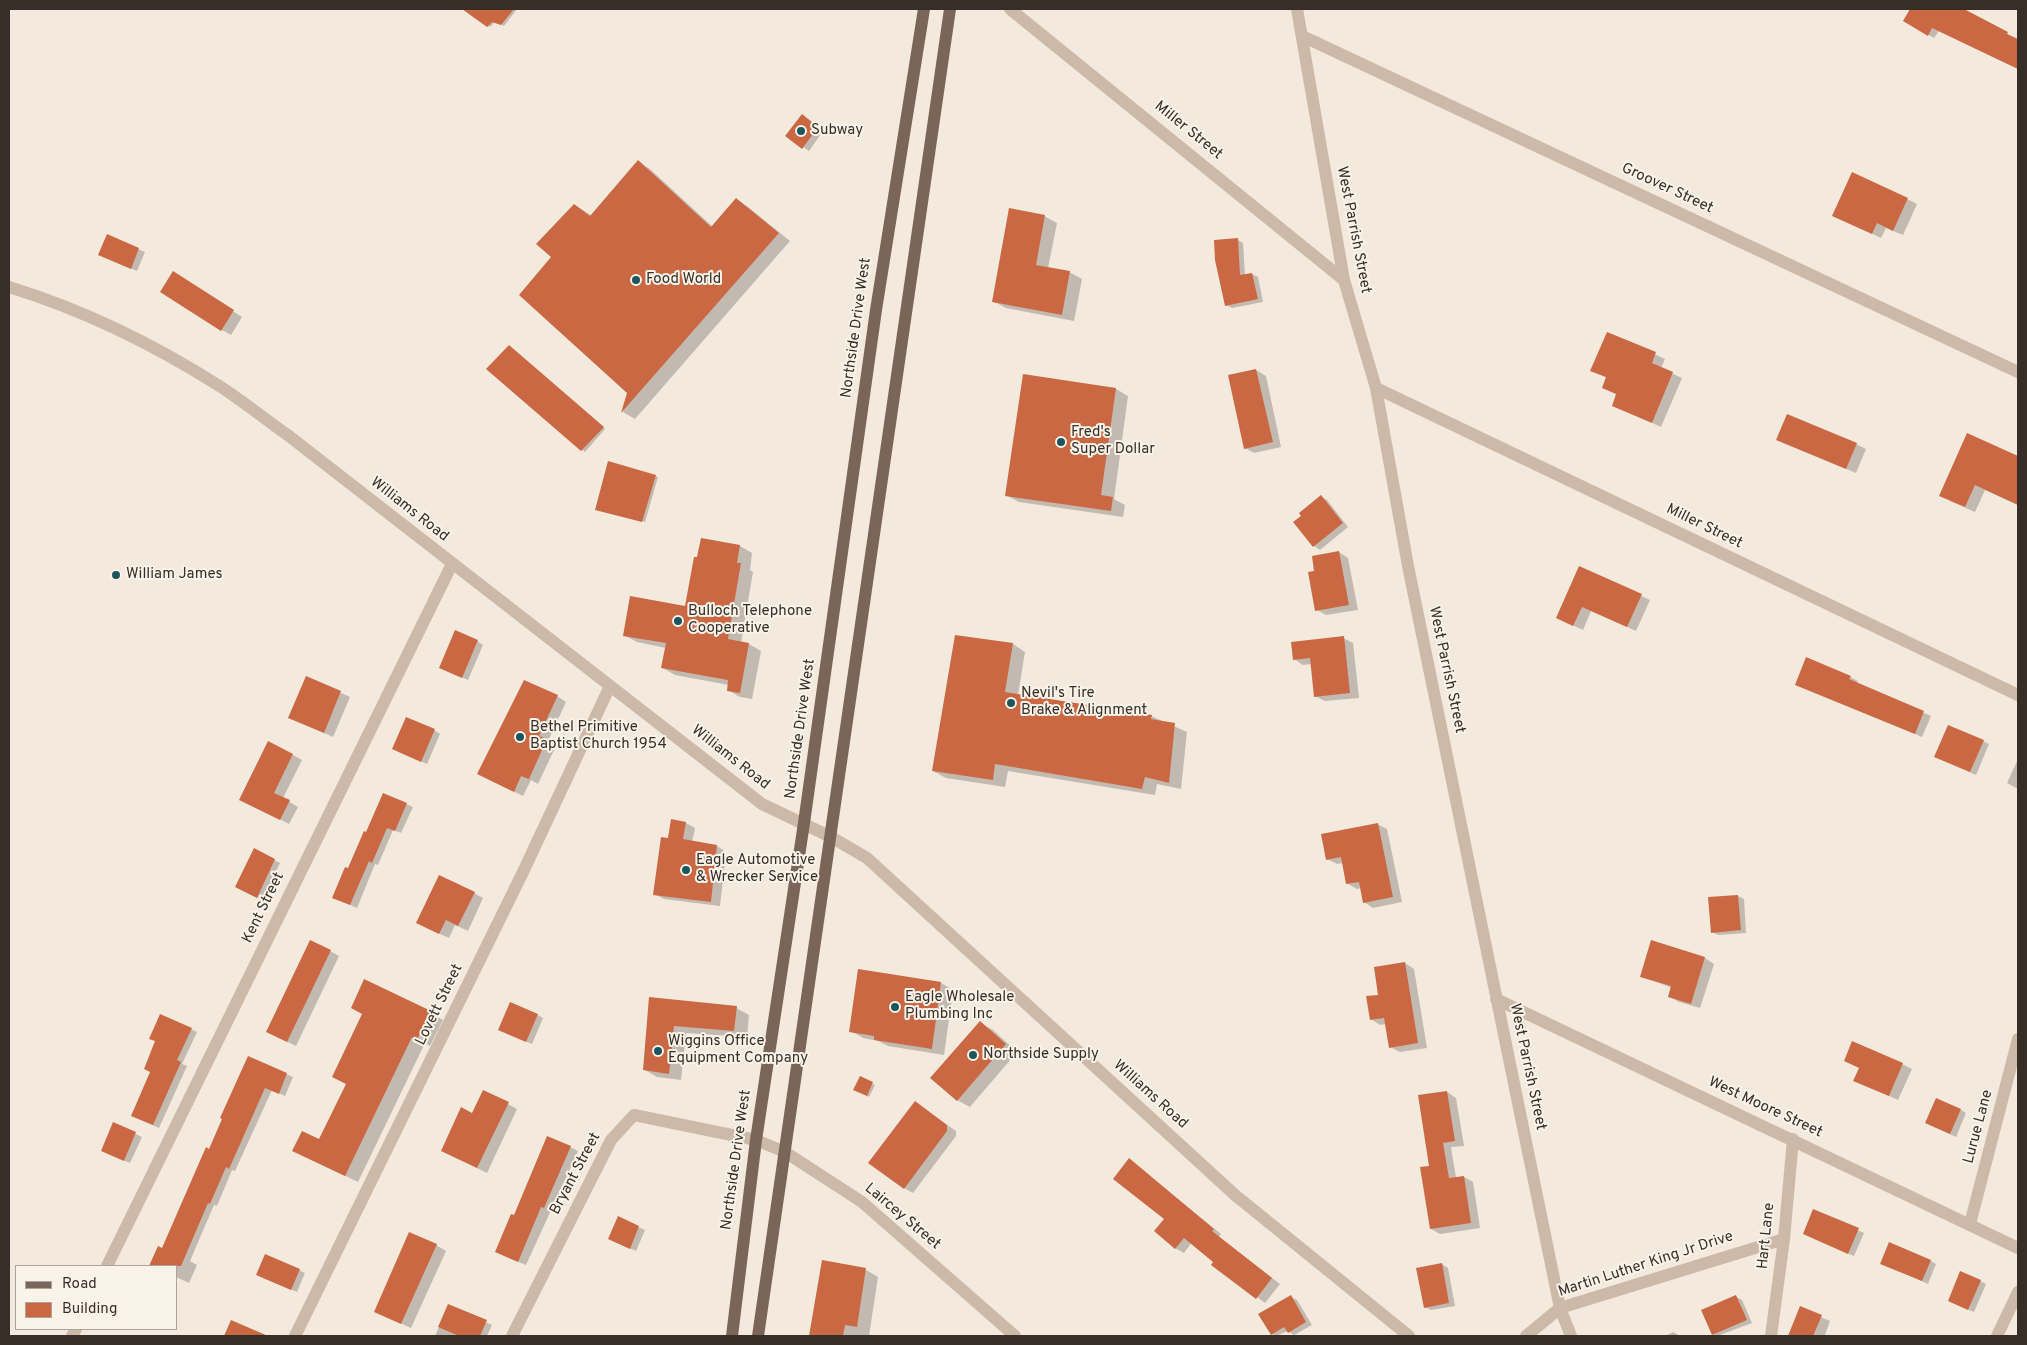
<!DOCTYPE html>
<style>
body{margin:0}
#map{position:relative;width:2027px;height:1345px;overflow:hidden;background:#f3e9dc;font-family:Overpass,sans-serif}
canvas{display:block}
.frame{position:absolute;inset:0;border:10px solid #382e28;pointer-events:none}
.legend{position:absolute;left:15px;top:1265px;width:162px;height:65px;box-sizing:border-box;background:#faf3e9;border:1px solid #aca49c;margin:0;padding:6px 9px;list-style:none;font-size:15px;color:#382e28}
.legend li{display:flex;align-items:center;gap:10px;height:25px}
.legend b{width:25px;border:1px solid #aca49c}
</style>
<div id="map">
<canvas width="2027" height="1345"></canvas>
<div class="frame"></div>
<ul class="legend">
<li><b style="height:6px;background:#7b6559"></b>Road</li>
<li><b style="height:14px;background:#ca6843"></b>Building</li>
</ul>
</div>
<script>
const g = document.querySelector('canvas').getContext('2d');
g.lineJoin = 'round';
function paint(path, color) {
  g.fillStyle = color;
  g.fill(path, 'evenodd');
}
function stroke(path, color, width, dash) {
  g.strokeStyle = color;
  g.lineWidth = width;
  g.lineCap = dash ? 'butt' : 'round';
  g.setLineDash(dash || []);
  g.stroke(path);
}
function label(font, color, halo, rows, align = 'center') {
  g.font = font + ' Overpass,sans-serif';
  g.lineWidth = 4;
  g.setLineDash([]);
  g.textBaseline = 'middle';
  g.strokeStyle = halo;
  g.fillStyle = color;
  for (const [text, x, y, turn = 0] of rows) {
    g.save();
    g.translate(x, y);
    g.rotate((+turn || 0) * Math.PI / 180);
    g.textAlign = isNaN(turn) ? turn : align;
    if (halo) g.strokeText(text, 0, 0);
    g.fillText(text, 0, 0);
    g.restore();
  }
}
paint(new Path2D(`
 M471,9H517L504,26L495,22L490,27L469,12Z
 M1911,9H1962L2018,40V69L1939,31L1934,38L1904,20Z
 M808,119L823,131L809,151L787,136Z
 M638,162L650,169L713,227L736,200L748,207L790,241L635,419L623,412L628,392L553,257L575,205L592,216Z
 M1907,199L1917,204L1903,235L1886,228L1881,238L1834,216Z
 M1044,216L1057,223L1048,268L1069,272L1082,279L1074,321L1006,308L993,301Z
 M108,236L145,252L137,271L106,258Z
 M1238,240L1243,243L1245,275L1252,274L1258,277L1263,302L1232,308L1226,305Z
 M182,278L242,317L231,335L222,330Z
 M1608,333L1665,359L1661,368L1682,378L1661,427L1613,405L1618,395L1603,387L1607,378L1592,371Z
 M511,348L605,429L585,452L488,368Z
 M1256,370L1266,376L1281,447L1254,453L1245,448Z
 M1116,389L1128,396L1114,499L1125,505L1123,517L1019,502L1006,495Z
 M1968,435L2018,457V505L1985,490L1975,512L1950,501Z
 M1777,439L1856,444L1866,449L1856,473Z
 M655,476L658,477L645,522L599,510Z
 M1321,497L1327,500L1348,527L1320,550L1314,546L1295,523Z
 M702,539L740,546L752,553L750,570L753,572L741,643L749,644L761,651L752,699L740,697L728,690L729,685L675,675L663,668L666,648L637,642L624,635L686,607Z
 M1339,552L1348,558L1358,610L1326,615L1317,610L1316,572Z
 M1580,567L1650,600L1636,631L1591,611L1583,630L1557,618Z
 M956,637L1013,644L1025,652L1018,695L1151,716L1187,732L1181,789L1157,784L1155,795L1008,771L1005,787L946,778L933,771Z
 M1343,638L1353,643L1359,698L1325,701L1315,696L1312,664L1303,665L1294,659Z
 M477,641L483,645L468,680L447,671Z
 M306,677L350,697L333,737L289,717Z
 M1850,677L1858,681L1857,684L1931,716L1922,737L1804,688Z
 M557,696L566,702L548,741L556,746L538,784L531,780L523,796L488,779Z
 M434,730L440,734L427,764L399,752Z
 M1983,741L1989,744L1976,775L1942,760Z
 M293,755L302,760L283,798L298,807L289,824L250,804Z
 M2018,759V789L2007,783Z
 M384,794L413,807L401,833L393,830L378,865L375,864L357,908L339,900L349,870Z
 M672,821L686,823L695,828L692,842L717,846L726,852L720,906L664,899L654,894Z
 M1377,824L1387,829L1402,902L1373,908L1364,902L1361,888L1357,889L1348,884L1343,863L1337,864L1327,859Z
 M274,860L280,863L263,900L242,890Z
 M474,893L483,898L468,931L455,925L449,938L427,928Z
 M1738,896L1744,899L1746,933L1718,935L1712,932Z
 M330,951L339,956L296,1046L277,1037Z
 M1705,958L1714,964L1700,1008L1679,1002L1669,996L1672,988L1641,976Z
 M1405,963L1414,969L1427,1048L1400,1052L1390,1047L1386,1024L1380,1025L1371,1019L1380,996Z
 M941,983L953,990L944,1055L888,1046L878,1041L863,1038L851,1031Z
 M650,999L736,1008L749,1015L747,1037L686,1033L681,1080L657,1077L645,1070Z
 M430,1013L443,1020L430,1046L425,1043L358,1182L306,1157L320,1141L347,1084Z
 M538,1015L543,1018L532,1044L505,1033Z
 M980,1023L993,1030L1017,1052L970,1107L957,1100Z
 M191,1029L197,1032L182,1064L187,1066L159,1128L139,1119Z
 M248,1057L293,1077L285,1096L272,1090L235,1171L232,1170L217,1206L214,1205L190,1261L197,1265L189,1283L176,1277V1266H151L159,1248L163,1250L210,1150Z
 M1845,1061L1902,1064L1912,1069L1898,1100L1854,1080L1860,1068Z
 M860,1078L875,1085L869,1097L855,1089Z
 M1447,1092L1456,1098L1464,1146L1451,1147L1456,1178L1464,1177L1473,1182L1480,1228L1440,1234L1431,1229L1430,1167Z
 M915,1103L956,1131V1136L913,1193L904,1188Z
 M508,1104L517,1109L487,1173L442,1151L473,1114Z
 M1961,1110L1966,1113L1956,1137L1926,1123Z
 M114,1124L142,1137L130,1163L108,1154Z
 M570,1147L578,1151L526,1265L504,1256L514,1217Z
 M1129,1160L1221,1234L1219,1237L1280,1284L1265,1303L1213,1264L1215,1261L1192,1242L1184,1253L1175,1248L1166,1219Z
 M1814,1211L1864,1233L1854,1256L1810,1237Z
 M618,1218L645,1230L636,1251L615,1242Z
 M436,1245L446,1251L411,1328L385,1316Z
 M1931,1261L1936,1264L1928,1284L1888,1266Z
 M823,1262L866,1270L878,1277L869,1336H810Z
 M1442,1264L1448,1268L1455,1306L1431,1310L1425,1307Z
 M299,1270L305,1273L297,1292L263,1278Z
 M1980,1281L1986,1284L1974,1312L1955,1304Z
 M1291,1297L1297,1300L1312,1325L1294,1335L1288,1331L1276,1336L1272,1334Z
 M1736,1297L1742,1300L1752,1323L1717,1336L1713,1334Z
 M448,1306L492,1325L487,1336H435Z
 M1800,1308L1830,1321L1825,1335L1828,1336H1789Z
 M1673,1332L1680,1336H1665Z`), '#0003');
paint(new Path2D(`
 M462,9H514L501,25L492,22L487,27Z
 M1910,9H1964L2008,32L2007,34L2018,39V69L1932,28L1928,36L1903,21Z
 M802,114L818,127L802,149L785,136Z
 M638,160L711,227L736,198L779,233L621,413L627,393L519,295L551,257L536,244L574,204L590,216Z
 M1852,172L1908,198L1893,231L1877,223L1872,234L1832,216Z
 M1009,208L1045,215L1036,265L1070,271L1062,315L992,302Z
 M107,234L139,248L131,269L98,255Z
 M1238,238L1240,275L1252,273L1258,299L1225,306L1215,260L1214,240Z
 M173,271L234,310L221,331L160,292Z
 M1607,332L1656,352L1652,363L1673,372L1652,423L1612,406L1616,394L1602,388L1606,377L1590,371Z
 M509,345L604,427L581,451L486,369Z
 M1256,369L1273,442L1244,449L1228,375Z
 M1023,374L1116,388L1101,495L1113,497L1111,511L1005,496Z
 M1787,414L1857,443L1846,469L1776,440Z
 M1967,433L2018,456V505L1975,485L1965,507L1939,496Z
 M608,461L656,475L642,522L595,510Z
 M1321,495L1343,523L1313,547L1293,522L1301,516L1299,513Z
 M701,538L740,545L737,563H741L728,639L749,643L740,693L727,691L728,680L661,668L666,643L623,636L630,596L685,606L694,557H697Z
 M1339,551L1349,605L1315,611L1308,572L1314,571L1312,556Z
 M1579,566L1642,594L1627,627L1582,607L1573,626L1556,618Z
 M455,630L478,640L462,678L439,668Z
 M955,635L1013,643L1005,692L1152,715L1151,719L1175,723L1169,783L1145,777L1142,789L995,764L993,780L932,771Z
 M1344,636L1350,693L1314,697L1310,658L1293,660L1291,642Z
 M1806,657L1851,676L1849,679L1924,711L1915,734L1795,685Z
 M306,676L341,691L324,733L288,718Z
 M524,680L558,695L539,736L547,739L529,779L521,776L514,792L477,774Z
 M406,717L435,729L421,762L392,749Z
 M1948,725L1984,740L1970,772L1934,757Z
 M268,741L293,754L274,793L290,800L280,820L239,800Z
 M383,793L407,803L395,831L387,828L372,863L369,861L350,905L332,898L345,867L348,868L364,831L366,832Z
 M671,819L686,822L683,839L717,845L711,902L653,895L661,837L668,838Z
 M1378,823L1393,897L1363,903L1359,882L1346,884L1341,857L1326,860L1321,834Z
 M254,848L275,859L257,898L235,887Z
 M439,875L475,892L458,926L446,920L439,934L416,923Z
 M1738,895L1741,930L1711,933L1708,897Z
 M310,940L331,950L287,1042L266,1032Z
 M1651,940L1705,957L1691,1004L1668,997L1671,986L1640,977Z
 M1405,962L1418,1043L1389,1048L1384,1018L1370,1020L1366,996L1378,995L1374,967Z
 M858,969L941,982L932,1049L874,1040V1036L849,1032Z
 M364,979L431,1011L417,1040L412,1037L345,1176L292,1151L302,1131L319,1139L346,1084L332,1077L362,1014L351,1008Z
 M649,997L737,1006L734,1031L674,1026L669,1074L643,1070Z
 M510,1002L538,1014L526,1042L498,1030Z
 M160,1014L192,1028L177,1060L181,1062L153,1125L131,1116L150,1072L144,1069L155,1041L149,1039Z
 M980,1021L1006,1044L957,1101L930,1078Z
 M1852,1041L1903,1063L1889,1096L1853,1081L1859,1068L1844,1061Z
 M248,1056L287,1073L279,1094L265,1088L229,1169L226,1167L210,1204L208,1203L181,1266H149L158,1246L162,1248L206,1147L209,1149L222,1119L220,1118Z
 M860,1076L873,1082L867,1096L853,1090Z
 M483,1090L509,1102L477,1168L441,1151L461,1107L472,1113Z
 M1447,1091L1455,1141L1443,1143L1449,1178L1464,1176L1471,1223L1430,1229L1420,1167L1429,1166L1418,1095Z
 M1936,1098L1961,1109L1950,1134L1925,1123Z
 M915,1101L947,1125V1131L904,1189L868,1163Z
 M113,1122L136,1132L124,1161L101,1151Z
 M547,1136L571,1146L544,1208L541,1207L518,1262L495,1252L511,1214L514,1215Z
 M1129,1158L1214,1229L1212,1231L1272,1278L1256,1299L1211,1265L1213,1262L1184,1238L1175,1249L1154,1231L1164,1219L1113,1179Z
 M1813,1209L1859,1228L1848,1254L1803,1234Z
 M618,1216L639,1226L630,1249L608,1239Z
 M409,1232L437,1244L401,1324L374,1312Z
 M1889,1242L1931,1260L1922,1281L1880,1264Z
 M265,1254L300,1269L291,1290L256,1275Z
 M822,1260L866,1268L857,1327L845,1325L843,1336H809Z
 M1442,1263L1449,1303L1424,1308L1416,1268Z
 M1960,1271L1981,1280L1968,1310L1948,1301Z
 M1291,1295L1306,1322L1288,1333L1284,1327L1271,1335L1258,1314Z
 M1736,1295L1747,1320L1712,1335L1701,1310Z
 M448,1304L487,1320L480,1336H459L438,1327Z
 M1800,1306L1822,1315L1813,1336H1788Z
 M231,1320L268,1336H224Z`), '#ca6843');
stroke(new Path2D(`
 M1010,9L1344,280
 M1297,9L1344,280L1376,388L1408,566L1560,1308L1571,1336
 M1302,36L2018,372
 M9,287C84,310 155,345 221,387C244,402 266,420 289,436L762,804L831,837L867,858L1235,1195L1409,1336
 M1376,388L2018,695
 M1496,999L2018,1248
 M1970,1224L2018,1039
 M107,1266L452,564
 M72,1336L76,1329
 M295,1336L523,872L610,686
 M512,1336L611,1140L634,1115L756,1140L785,1152L862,1202L1015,1336
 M1526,1336L1560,1308L1784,1239
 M1771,1336L1784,1239L1793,1139
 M1997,1336L2018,1292`), '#ccb9a7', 12);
stroke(new Path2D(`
 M732,1336L756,1140L804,823L876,310L924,9
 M758,1336L950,9`), '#7b6559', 12);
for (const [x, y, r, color] of [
 [801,131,5,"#1c555b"],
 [636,280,5,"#1c555b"],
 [1061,442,5,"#1c555b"],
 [116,575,5,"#1c555b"],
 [678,621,5,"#1c555b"],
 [1011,703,5,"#1c555b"],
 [520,737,5,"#1c555b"],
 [686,870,5,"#1c555b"],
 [895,1007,5,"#1c555b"],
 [658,1051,5,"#1c555b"],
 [973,1055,5,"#1c555b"]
]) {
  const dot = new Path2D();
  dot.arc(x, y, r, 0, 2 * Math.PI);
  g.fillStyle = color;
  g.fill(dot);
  stroke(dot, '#faf3e9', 2);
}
label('15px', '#382e28', '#faf3e9', [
 ["Subway",811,131],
 ["Food World",646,280],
 ["Fred's",1071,433],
 ["Super Dollar",1071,450],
 ["William James",126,575],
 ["Bulloch Telephone",688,612],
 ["Cooperative",688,629],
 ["Nevil's Tire",1021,694],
 ["Brake & Alignment",1021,711],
 ["Bethel Primitive",530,728],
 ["Baptist Church 1954",530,745],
 ["Eagle Automotive",696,861],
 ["& Wrecker Service",696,878],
 ["Eagle Wholesale",905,998],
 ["Plumbing Inc",905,1015],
 ["Wiggins Office",668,1042],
 ["Equipment Company",668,1059],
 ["Northside Supply",983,1055]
], 'left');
label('15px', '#382e28', '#faf3e9', [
 ["Miller Street",1188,131,39],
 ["Groover Street",1667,189,25],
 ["West Parrish Street",1353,230,79],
 ["Northside Drive West",857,328,-82],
 ["Williams Road",409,510,38],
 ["Miller Street",1704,527,26],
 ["West Parrish Street",1446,670,78],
 ["Northside Drive West",801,729,-82],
 ["Williams Road",730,758,38],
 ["Kent Street",264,908,-64],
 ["Lovett Street",440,1005,-64],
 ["West Parrish Street",1527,1067,78],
 ["Williams Road",1150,1095,42],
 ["West Moore Street",1765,1108,25],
 ["Lurue Lane",1979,1127,-75],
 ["Northside Drive West",737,1160,-82],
 ["Bryant Street",576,1174,-62],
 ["Laircey Street",902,1217,40],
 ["Hart Lane",1767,1236,-84],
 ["Martin Luther King Jr Drive",1646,1265,-18]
]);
</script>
